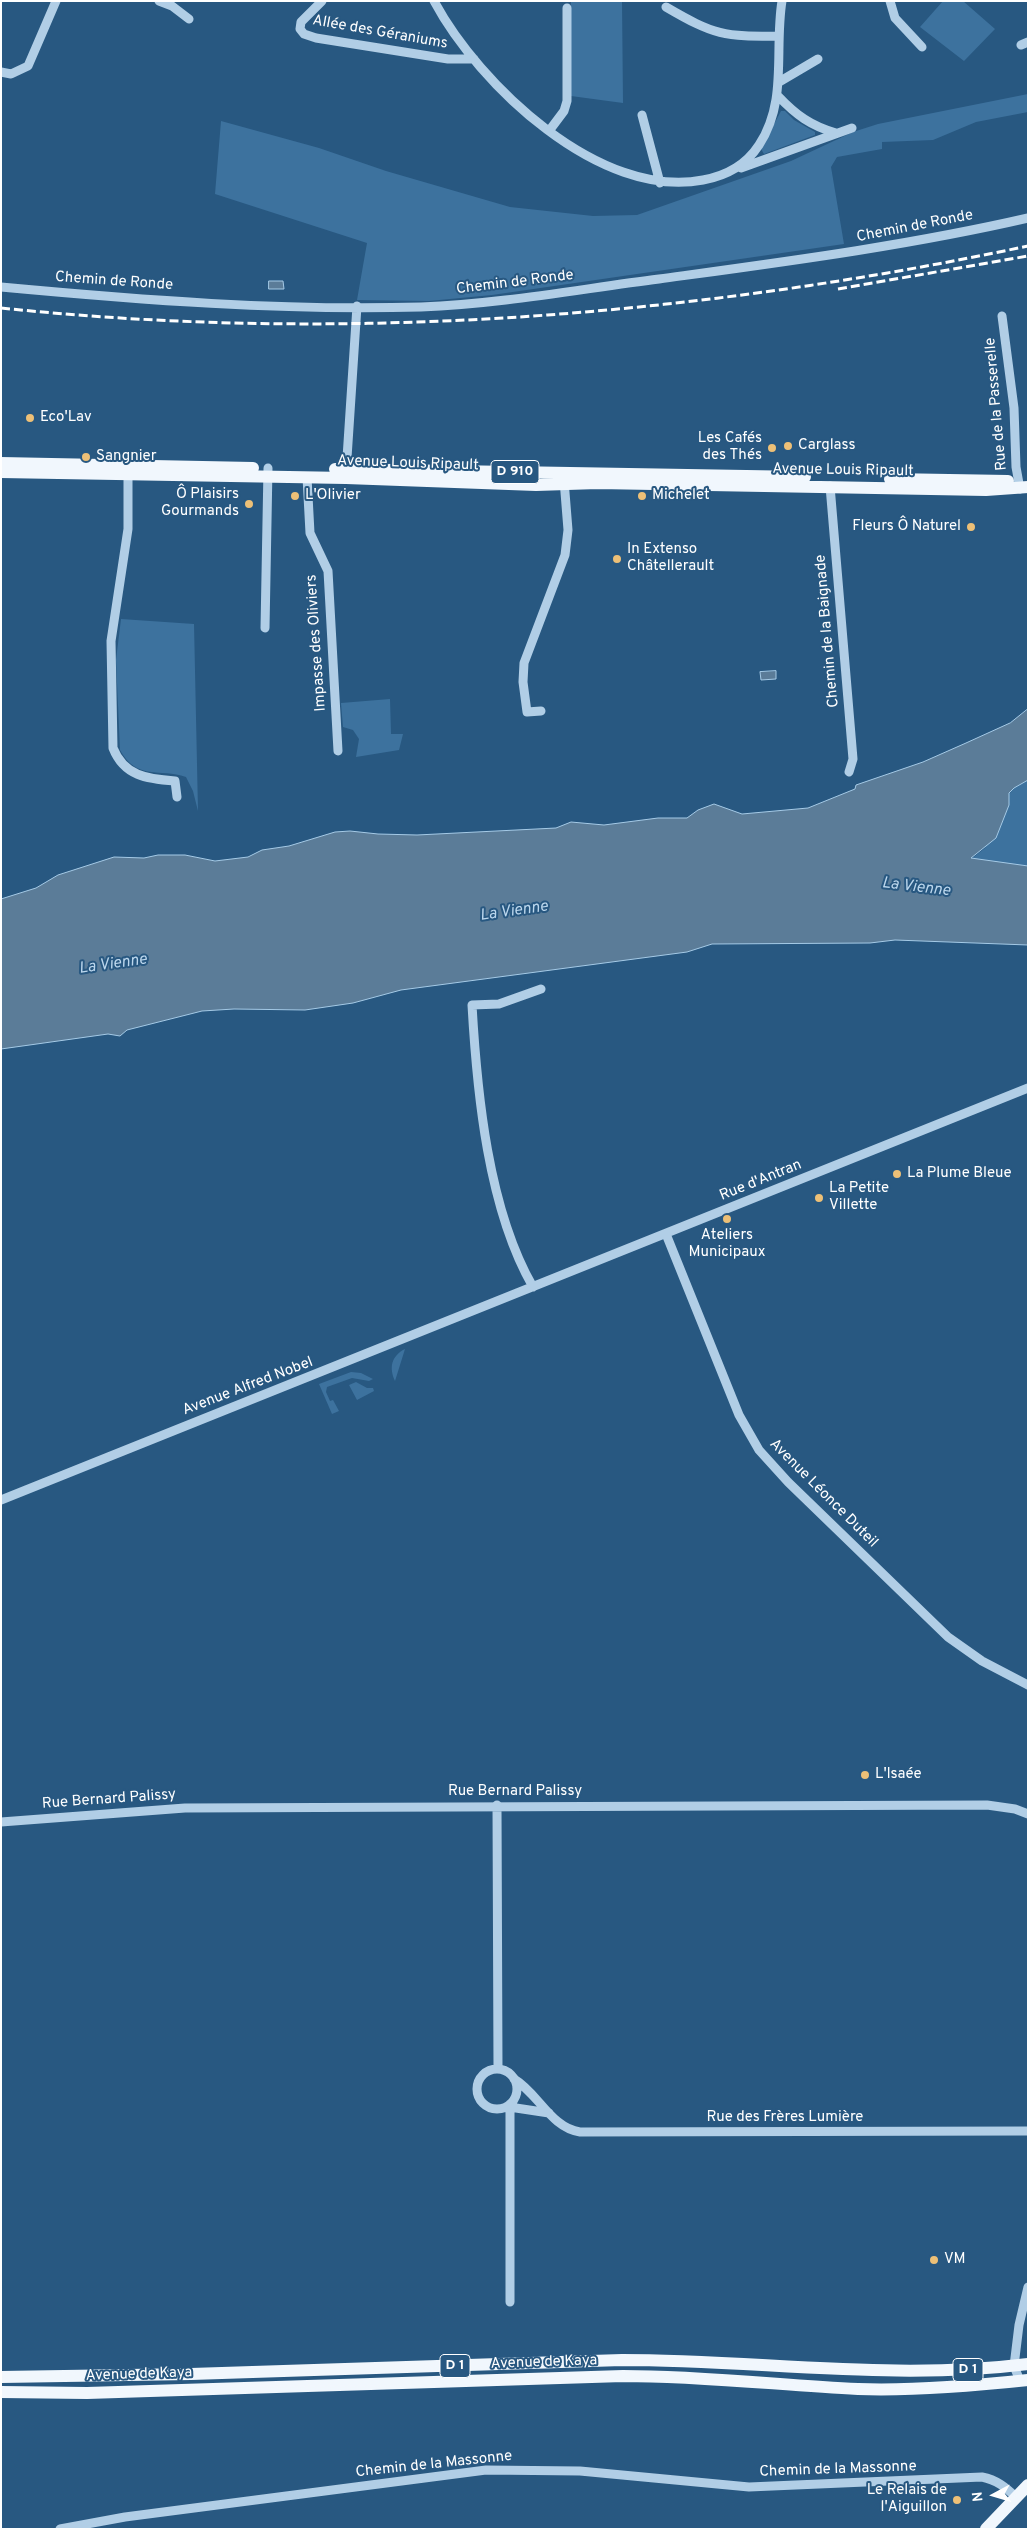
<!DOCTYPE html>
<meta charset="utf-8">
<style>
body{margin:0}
#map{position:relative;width:1029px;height:2530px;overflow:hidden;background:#285881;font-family:Overpass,sans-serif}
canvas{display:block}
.frame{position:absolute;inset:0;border:2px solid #fff;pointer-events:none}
.north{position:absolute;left:969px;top:2470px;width:50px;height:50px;-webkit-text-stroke:4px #285881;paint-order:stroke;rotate:264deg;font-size:14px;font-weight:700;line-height:20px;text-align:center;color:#fff}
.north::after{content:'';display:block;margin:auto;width:18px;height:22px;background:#fff;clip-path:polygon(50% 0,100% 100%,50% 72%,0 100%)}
</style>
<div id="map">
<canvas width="1029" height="2530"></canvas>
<div class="frame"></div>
<div class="north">N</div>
</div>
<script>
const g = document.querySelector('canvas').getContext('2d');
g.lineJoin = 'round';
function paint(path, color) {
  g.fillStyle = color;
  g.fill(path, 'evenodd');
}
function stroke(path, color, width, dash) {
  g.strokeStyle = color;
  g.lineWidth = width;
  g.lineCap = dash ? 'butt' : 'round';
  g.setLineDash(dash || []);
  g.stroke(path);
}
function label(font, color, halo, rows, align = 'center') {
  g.font = font + ' Overpass,sans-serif';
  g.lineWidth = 4;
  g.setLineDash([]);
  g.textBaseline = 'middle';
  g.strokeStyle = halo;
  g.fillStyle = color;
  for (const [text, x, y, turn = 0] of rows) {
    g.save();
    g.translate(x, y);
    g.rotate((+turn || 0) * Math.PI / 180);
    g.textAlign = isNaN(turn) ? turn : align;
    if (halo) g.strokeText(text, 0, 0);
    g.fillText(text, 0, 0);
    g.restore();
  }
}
paint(new Path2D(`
 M571,1H622L623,103L571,96Z
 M943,1H963L995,29L964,61L920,27Z
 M1028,94V112L976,122L933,140L882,142V149L837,157L831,167L844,244L492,295L429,301L357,300L367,243L215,194L221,121L319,148L386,171L510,207L593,216L637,215L791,161L853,132L878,124Z
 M781,111H785L794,120L815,132V135L764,154L761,149Z
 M121,619L194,624L198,811L193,791L186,777C160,768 137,781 120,750L116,660Z
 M390,699L391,734H403L399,750L356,757L359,739L353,730L343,727L341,703Z
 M1028,780V866L971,859L985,848L1009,805V794L1014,788Z
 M405,1349L395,1381C389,1368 391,1356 405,1349Z
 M351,1372L361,1373L373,1379L369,1381L352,1378L327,1387L326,1392L330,1401L333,1400L339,1411L332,1414L319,1384Z
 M356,1382L367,1388H373L374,1391L357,1400L349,1385Z`), '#3d729e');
const water = new Path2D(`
 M269,281H283L284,289H269Z
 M776,671V679L761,680L760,672Z
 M1028,709V780L1014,788L1009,793V805L996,838L971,858L1028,866V945L895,940L870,943L712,944L687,952L401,990L353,1003L305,1010L234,1009L202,1011L127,1030L120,1036L108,1034L1,1049V899L36,888L58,875L114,857L144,858L158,855H185L215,861L248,857L262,850L289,846L335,832L350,831L378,834L417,835L556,828L571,822L604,825L658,818H687L698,810L714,804L742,814L808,808L855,789L856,785L923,762L966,743L1010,723Z`);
paint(water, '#5b7c98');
stroke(water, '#a5cae6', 1);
stroke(new Path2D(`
 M159,1L172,6L189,19
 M322,1L301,22L300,29L304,34L316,38L448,59H474
 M434,1C479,85 600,200 703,180C725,176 746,165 759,145C788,101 774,50 782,1
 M890,1L895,18L922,47
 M666,7C714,35 724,37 779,36
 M1021,45L1028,42
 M1,72L11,74L28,66L56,1
 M779,82L818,59
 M778,96C796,115 811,126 836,133
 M642,115L660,183
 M549,131L564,111L567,101V8
 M741,168L852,128
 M1,287C141,300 281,311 421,307C501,304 580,289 659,279C783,262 906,246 1028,218
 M1002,316L1014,408L1016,467L1020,489
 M128,468V529L111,641L113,748C124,776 147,779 175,781L177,797
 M346,473L357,306
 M307,477L310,533L328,571L338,751
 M830,486L853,759L849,772
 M265,628L268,468
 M541,711L527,712L523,682L524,663L565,555L568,530L564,480
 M666,1234L739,1415L759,1450L788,1482L948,1637L982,1661L1028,1685
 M533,1287C488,1209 477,1093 472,1005L499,1004L541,989
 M1,1500L1028,1088
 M497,1805L498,2069
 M1,1822L185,1808L987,1805L1015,1809L1028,1814
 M477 2089a20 20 0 1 1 40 0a20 20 0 1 1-40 0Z
 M514,2079C538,2093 551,2128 580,2132L1028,2131
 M510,2104V2302
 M510,2104L516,2108L549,2113
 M1020,2381L1014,2366L1019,2325L1028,2287
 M60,2529L125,2517L486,2470L580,2471L749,2487L982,2477C997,2480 1005,2487 1016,2497`), '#b1cee6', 9);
stroke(new Path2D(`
 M1,463L253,468
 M335,469L805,477
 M1,472L346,478L536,485L598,483L986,490L1028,487
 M890,479L1008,481
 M1,2377L191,2374L622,2360C758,2360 892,2381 1028,2364
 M1,2392L87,2393L623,2376C701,2376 779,2385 858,2389C914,2391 972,2386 1028,2380
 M986,2529L1028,2485`), '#f1f7fd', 12);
stroke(new Path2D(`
 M838,289L1028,256
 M1,308C344,344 691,317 1028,246`), '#fff', 3, [9, 4]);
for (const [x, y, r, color] of [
 [30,418,5,"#edc077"],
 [788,446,5,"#edc077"],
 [772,448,5,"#edc077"],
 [86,457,5,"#edc077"],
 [295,496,5,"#edc077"],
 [642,496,5,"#edc077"],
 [249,504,5,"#edc077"],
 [971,527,5,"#edc077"],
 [617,559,5,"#edc077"],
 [897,1174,5,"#edc077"],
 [819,1198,5,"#edc077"],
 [727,1219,5,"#edc077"],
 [865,1775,5,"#edc077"],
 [934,2260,5,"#edc077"],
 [957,2500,5,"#edc077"]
]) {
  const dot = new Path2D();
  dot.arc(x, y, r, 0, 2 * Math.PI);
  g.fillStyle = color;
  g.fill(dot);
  stroke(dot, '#285881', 2);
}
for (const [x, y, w] of [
 [515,472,48],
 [455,2366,30],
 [968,2370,30]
]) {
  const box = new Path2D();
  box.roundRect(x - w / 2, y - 11.5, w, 23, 4);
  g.fillStyle = '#285881';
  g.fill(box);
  stroke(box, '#fff', 1);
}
label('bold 14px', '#fff', null, [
 ["D 910",515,472],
 ["D 1",455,2366],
 ["D 1",968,2370]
]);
label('15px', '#fff', '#285881', [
 ["Allée des Géraniums",380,33,10],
 ["Chemin de Ronde",915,227,-11],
 ["Chemin de Ronde",114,282,4],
 ["Chemin de Ronde",515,283,-7],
 ["Rue de la Passerelle",997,404,-95],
 ["Avenue Louis Ripault",408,464,2],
 ["Avenue Louis Ripault",843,471,1],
 ["Chemin de la Baignade",828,631,-95],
 ["Impasse des Oliviers",317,643,-94],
 ["Rue d'Antran",761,1181,-22],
 ["Avenue Alfred Nobel",248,1387,-21],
 ["Avenue Léonce Duteil",823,1494,45],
 ["Rue Bernard Palissy",515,1792],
 ["Rue Bernard Palissy",109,1800,-4],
 ["Rue des Frères Lumière",785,2118],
 ["Avenue de Kaya",544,2363,-2],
 ["Avenue de Kaya",139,2375,-2],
 ["Chemin de la Massonne",434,2465,-6],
 ["Chemin de la Massonne",838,2470,-2]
]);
label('15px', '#fff', '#285881', [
 ["Eco'Lav",40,418],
 ["Les Cafés",762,439,"right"],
 ["des Thés",762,456,"right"],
 ["Carglass",798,446],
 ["Sangnier",96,457],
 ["Ô Plaisirs",239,495,"right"],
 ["Gourmands",239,512,"right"],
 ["L'Olivier",305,496],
 ["Michelet",652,496],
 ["Fleurs Ô Naturel",961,527,"right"],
 ["In Extenso",627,550],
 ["Châtellerault",627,567],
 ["La Plume Bleue",907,1174],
 ["La Petite",829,1189],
 ["Villette",829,1206],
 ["Ateliers",727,1236,"center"],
 ["Municipaux",727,1253,"center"],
 ["L'Isaée",875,1775],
 ["VM",944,2260],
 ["Le Relais de",947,2491,"right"],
 ["l'Aiguillon",947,2508,"right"]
], 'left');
label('italic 16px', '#bcd7ed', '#285881', [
 ["La Vienne",916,888,7],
 ["La Vienne",514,912,-8],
 ["La Vienne",113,965,-8]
]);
</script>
